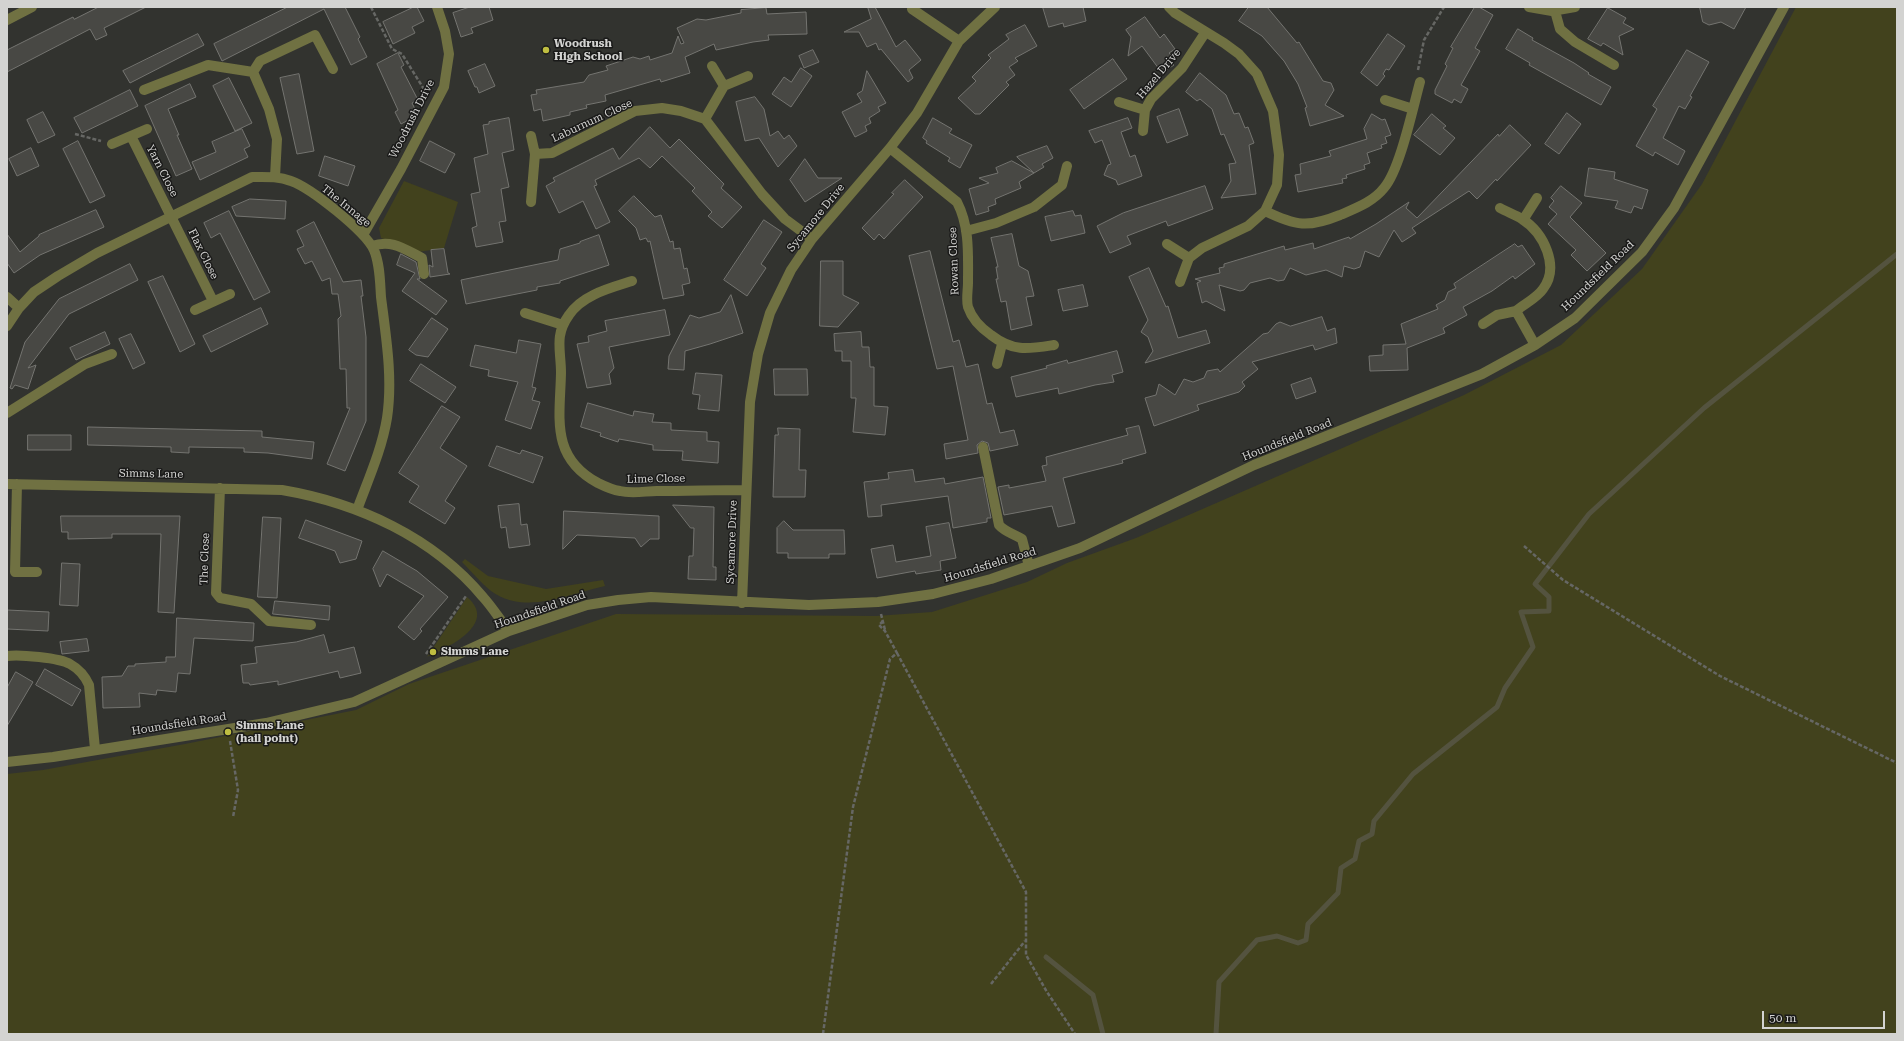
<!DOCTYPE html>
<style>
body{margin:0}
#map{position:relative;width:1904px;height:1041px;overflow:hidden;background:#32332f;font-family:"Roboto Serif",serif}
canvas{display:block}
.frame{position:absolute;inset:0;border:8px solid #d3d3d1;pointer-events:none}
.scale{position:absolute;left:1762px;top:1011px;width:123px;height:18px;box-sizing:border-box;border:2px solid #d3d3d1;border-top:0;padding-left:5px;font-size:12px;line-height:14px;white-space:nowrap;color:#d3d3d1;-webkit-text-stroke:3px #1a1a19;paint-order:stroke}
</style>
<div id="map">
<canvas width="1904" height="1041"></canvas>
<div class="frame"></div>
<div class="scale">50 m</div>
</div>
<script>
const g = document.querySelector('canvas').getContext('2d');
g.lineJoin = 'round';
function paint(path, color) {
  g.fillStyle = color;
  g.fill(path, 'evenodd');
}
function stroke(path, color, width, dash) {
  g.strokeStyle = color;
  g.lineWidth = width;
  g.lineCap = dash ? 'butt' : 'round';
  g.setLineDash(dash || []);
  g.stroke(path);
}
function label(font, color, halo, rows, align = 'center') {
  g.font = font + ' "Roboto Serif",serif';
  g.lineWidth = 3;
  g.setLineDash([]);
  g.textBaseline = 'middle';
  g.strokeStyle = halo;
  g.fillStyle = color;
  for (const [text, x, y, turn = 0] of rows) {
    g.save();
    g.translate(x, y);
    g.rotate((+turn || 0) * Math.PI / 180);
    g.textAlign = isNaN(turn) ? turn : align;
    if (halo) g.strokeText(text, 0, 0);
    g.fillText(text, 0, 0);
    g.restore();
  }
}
paint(new Path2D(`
 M1796,7H1897V1034H7V774L43,770L185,744L356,710L409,684L616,614L876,616L932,612L1027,582L1067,563L1136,538L1464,395L1561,345L1642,269L1702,184Z
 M404,181L458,202L444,248L418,252L381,238L379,228Z
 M465,559L488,576L546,589L603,580L605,586C568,594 526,616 491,591C481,583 472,572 462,562Z
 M467,597C499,624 447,648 427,657Z`), '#42421d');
stroke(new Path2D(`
 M1046,957L1093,995L1103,1034
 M1216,1034L1219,982L1257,940L1277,936L1298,943L1306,940L1308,924L1338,893L1341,868L1355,859L1359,841L1372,834L1374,821L1413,774L1497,707L1505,688L1533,647L1521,612L1549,611V597L1535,584L1589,514L1704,408L1897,254`), '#54533f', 5);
const building = new Path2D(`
 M99,7H146L104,28L107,35L96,40L90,29L7,72V50L73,17L74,19Z
 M288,7H345L360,37L358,39L367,57L351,65L324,9L222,61L214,44Z
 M414,7H417L424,21L412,27L415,33L393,44L383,22Z
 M470,7H489L493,20L471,28L473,33L461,37L453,13Z
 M868,7H875L896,47L905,40L921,60L909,70L913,78L908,82L881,49L879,50L876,43L867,47L859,32H844L871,19Z
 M1043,7H1083L1086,21L1064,27L1063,23L1049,27Z
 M1249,7H1267L1297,43L1299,42L1323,81L1331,83L1334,90L1325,105L1344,116L1310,126L1305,108L1307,107L1298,84L1284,61L1262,36L1239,21Z
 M1475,7H1479L1493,15L1475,48L1480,51L1461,85L1468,89L1461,103L1454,99L1452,103L1435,94V90L1447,66L1445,64L1453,48L1451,47Z
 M1700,7H1746L1734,29L1721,22L1709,25L1703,22Z
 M766,8L767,14L806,12L807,34L768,35L769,40L753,42L716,50L714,44L685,57L690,73L661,82L660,79L605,95L606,101L586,105L587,108L570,112V115L543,121L541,109L534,111L531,95L537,94L536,90L584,82L589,75L608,70L606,66L633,57L640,59L649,56L650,60L672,53L678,36L681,44L684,43L677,28L697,19L706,20L741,13V10Z
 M1608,8L1626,18L1623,23L1634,29L1619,36L1623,55L1603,43L1601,46L1588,39Z
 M1145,17L1160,38L1164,34L1175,49L1169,53L1173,57L1169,60L1174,65L1162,73L1142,46L1128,56L1131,37L1126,30Z
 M1025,25L1037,46L1015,58L1018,61L1009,67L1015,75L1006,82L1009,85L980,114H975L958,98L976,81L972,77L991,58L988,55L1009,39L1006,35Z
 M1518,29L1533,38L1532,40L1574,63L1589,73L1588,74L1611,87L1601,105L1529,65L1530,63L1506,49Z
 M198,34L204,45L130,83L123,71Z
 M1388,34L1405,46L1389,70L1386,69L1383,74L1385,76L1377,86L1361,73Z
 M813,50L819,62L804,68L799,56Z
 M1687,50L1709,62L1690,96L1692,97L1685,109L1679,106L1663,138L1685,151L1678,165L1655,152L1653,156L1636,146L1657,109L1653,106Z
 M398,53L404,65L401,67L418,100L412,103L418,115L401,124L395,112L398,110L377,64Z
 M1113,59L1127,79L1084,109L1070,90Z
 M485,64L495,86L479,93L477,87H475L468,71Z
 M801,68L812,76L791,107L772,94L784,77L791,82Z
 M867,71L886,103L878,107L880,111L869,118L871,123L865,126L867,131L855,137L842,112L862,102L857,94L862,91Z
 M1200,73L1226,95L1234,114L1239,113L1245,128L1248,127L1254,143L1249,145L1256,194L1221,198L1231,181L1229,164L1236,163L1224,134L1221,135L1212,109L1200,99L1197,101L1186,92Z
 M299,74L314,151L297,154L280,78Z
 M229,78L252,123L235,131L213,86Z
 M190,84L196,97L168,109L179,135H177L192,169L176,176L145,106Z
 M130,90L138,106L82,133L74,118Z
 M755,97L764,109L770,136L778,131L784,139L789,135L797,146L778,167L759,138L745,141L736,102Z
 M1179,109L1188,135L1167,143L1157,117Z
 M43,112L55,135L38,143L27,120Z
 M1567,113L1581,124L1559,154L1545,144Z
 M1372,114L1382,120L1385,119L1391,135L1385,137L1387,143L1381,145L1382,148L1367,153L1370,163L1364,165L1365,169L1346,175L1347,178L1342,179L1343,183L1298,192L1295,175L1301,174L1300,164L1331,156L1329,151L1367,139L1364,129Z
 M1432,114L1446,126L1443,128L1455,138L1440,155L1414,135Z
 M509,118L514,150L502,153L509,187L501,189L506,221L499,222L503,242L476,247L472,228L477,226L471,194L480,192L474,158L488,154L483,125L489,124V122Z
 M933,118L952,129L949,133L972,145L960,168L948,161L950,158L926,143L927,141L923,138Z
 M1128,118L1132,128L1121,132L1130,157L1135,155L1142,176L1118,185L1116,180L1104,175L1108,165L1111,164L1102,140L1095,143L1089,131Z
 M1510,125L1531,145L1497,181L1496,179L1477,199L1469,191L1412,228L1416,233L1402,242L1394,230L1379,257L1365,251L1360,267L1354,269L1344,266L1342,277L1326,270L1306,275L1290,268L1284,280L1278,281L1270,278L1250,283L1244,290L1240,291L1219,285L1225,311L1206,301L1202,303L1197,283L1201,281L1195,279L1220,273L1219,268L1224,267V264L1284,246L1285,250L1313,243L1314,249L1349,237L1350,239L1376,224L1409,202L1406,208L1417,218L1498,134L1499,136Z
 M650,127L670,148L679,139L724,184L721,188L742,207L722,228L708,216L712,212L692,191L695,188L662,156L650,168L639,158L595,180L597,185L594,186L610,222L596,229L583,201L559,213L546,186L555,181L553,178L613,148L619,159Z
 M242,129L250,146L244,149L248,157L200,180L192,162L216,152L212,142Z
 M78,141L105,196L90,203L63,149Z
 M430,141L455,154L445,173L420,161Z
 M1047,146L1053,158L1042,164L1044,167L1034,173L1017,157Z
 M31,148L39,166L17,176L9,159Z
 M325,156L355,166L348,186L319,176Z
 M805,159L818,178H842L805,202L790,180Z
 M1012,161L1034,173L1019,182L1021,188L995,199L996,204L988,207L989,211L976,215L969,189L989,183L979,178L998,173L996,168Z
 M1589,168L1615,172L1614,179L1648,190L1642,209L1634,206L1631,213L1615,208L1618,201L1585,196Z
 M905,180L923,197L884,239L879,234L874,240L862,228L894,194L892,193Z
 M1205,186L1213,209L1168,226L1166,221L1127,236L1131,244L1110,253L1097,226L1123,213Z
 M1561,186L1582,203L1570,217L1606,253L1587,271L1571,255L1576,250L1548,224L1557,214L1549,207L1554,201L1551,198Z
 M634,196L655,217L661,215L670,242L673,241L674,249L680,248L684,269L687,268L690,283L682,285L684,295L663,299L650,241L648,242L646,238L640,240L636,228L619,211Z
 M250,199L286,201L285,219L236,216L232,207Z
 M96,210L104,227L40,255L14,273L7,263V234L20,252L39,236V235Z
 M229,211L270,292L254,300L220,233L211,238L204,223Z
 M1073,211L1075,216L1081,215L1085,233L1051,241L1045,217Z
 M764,220L782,232L761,264L766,268L747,296L724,280Z
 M314,222L343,282L361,280L363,296H361L366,337V421L345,471L327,464L350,408H347L346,369H340L338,319L341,316L338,294H332L330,278L322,281L312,261L305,264L297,249L304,246L297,231Z
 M1012,234L1019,266L1028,271L1034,296L1026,297L1032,325L1011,330L1006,301L1001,302L996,279H998L996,267H998L991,238Z
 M599,235L609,265L560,281V283L537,287V290L466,304L461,280L558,260L560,249L580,243V242Z
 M1515,244L1518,247L1522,245L1535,264L1515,279L1513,276L1492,291L1463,307L1467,315L1443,328L1445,333L1407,348L1408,370L1370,371L1369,356L1383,355V345L1406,344L1401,324L1438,309L1436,305L1445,300L1448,292L1456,288L1454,284Z
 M444,249L448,273L450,274L430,277L429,265L433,267L431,250Z
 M930,251L953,342L959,340L966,367L978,364L987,404L992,403L1000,433L1014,430L1018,445L990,451L988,443L982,441L977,445L978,453L946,459L944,444L968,440L953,366L937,369L909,256Z
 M401,254L416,262L420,279H417L447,301L436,315L402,291L415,273L397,265Z
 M821,261H843V295L859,303L838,327L820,326Z
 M130,264L138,280L69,314L28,368L36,365L28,389L15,385L12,389L10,388L25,342L59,299Z
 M1149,268L1166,307L1168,306L1178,338L1206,330L1210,343L1145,363L1153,351L1148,337L1141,332L1148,320L1129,277Z
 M163,276L195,344L180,352L148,282Z
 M1083,285L1088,306L1063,311L1058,290Z
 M731,295L743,333L710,344L685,351L684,370L668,369L669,356L690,315L699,318L720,312Z
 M261,308L268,324L211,352L203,336Z
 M665,310L670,335L609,347L614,368L609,374L611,384L587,388L577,344L589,342L588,336L607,331L605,321Z
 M1322,317L1327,331L1335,328L1337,343L1315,350L1313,345L1252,362L1258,369L1242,382L1245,386L1239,392L1197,405L1199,410L1154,426L1145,398L1156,395L1159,384L1175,395L1184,379L1193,382L1204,378L1207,371L1218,369L1220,372L1263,334L1268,333L1276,324L1280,322L1290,326Z
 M432,318L448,329L428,357L416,355L409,350Z
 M105,332L110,344L76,360L70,348Z
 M861,332L862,347H869L870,367H874V406L888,407L885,435L853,432L856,398H851V361H842V351H835L834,334Z
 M131,334L145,363L133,369L119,339Z
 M519,340L541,344L532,387L536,388L532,400L540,402L531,429L505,420L518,382L488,376L489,370L470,366L475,345L516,353Z
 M1117,351L1123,372L1112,375L1114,382L1095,385L1059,394L1058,388L1016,397L1011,377L1047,368L1046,366L1067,360L1068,363Z
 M421,364L456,387L445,403L410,381Z
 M774,369H807L808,395H775Z
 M696,373L722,375L719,411L698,409L700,395L693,394Z
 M1311,378L1316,392L1296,399L1291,385Z
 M588,403L633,416L634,411L654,414L652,422L671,423V430L707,432V441L719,442L718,463L682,460L683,451L653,450V445L619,439L618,442L600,436L601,433L581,427Z
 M442,406L460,417L440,448L467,466L445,501L455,508L445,524L409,502L419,486L399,473Z
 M1139,426L1146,453L1122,460L1123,463L1063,478L1075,523L1058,527L1052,506L1004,515L998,487L1009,485V488L1046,481L1042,466L1047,465L1046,457L1128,435L1126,429Z
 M88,427L262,431V437L314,442L312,459L268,453L244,452V448L189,447V453L171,452V447L88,445Z
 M778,428L800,429L799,470H806L805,497H773L775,435H778Z
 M28,435H71V450H28Z
 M497,446L520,454L522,450L543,457L533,483L489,466Z
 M913,470L915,482L944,478L945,484L983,477L991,518H987V522L953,528L948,496L881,505L882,516L868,517L864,482L889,479L888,473Z
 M519,504L521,525L527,524L530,545L509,548L506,527L501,528L498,506Z
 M673,505L714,507L713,567H716V580L688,579L689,556H693L694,528H691Z
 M564,511L659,516V539H650L641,547L635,538L577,535L563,549Z
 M61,516H180L174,613L158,612L161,534H112V538L68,539V532H62Z
 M263,517L281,518L277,598L258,597Z
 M306,520L362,541L356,559L340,563L335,551L299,538Z
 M784,521L793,530H844L845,554H829V558H788V553H777V528Z
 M949,523L956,558L940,561L941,570L916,574L915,571L877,578L871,549L893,545L896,562L931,556L926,527Z
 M383,551L417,571L448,597L420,629L422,631L414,640L398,627L424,596L387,574L380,587L373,569Z
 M62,563L80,564L78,606L60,605Z
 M275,601L330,606L329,620L273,614Z
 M7,610L49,612L48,631L7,629Z
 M177,618L254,623L253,641L194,638L190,674L178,673L176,692L157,690L156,695L139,693L140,707L103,708L102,677L122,676L128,666H135V664L166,662V657H175Z
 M324,635L329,653L354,647L361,673L340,678L338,671L278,685V681L250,685L249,683H243L241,665L257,663L255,647L296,642Z
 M87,639L89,651L62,654L60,642Z
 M45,669L81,690L72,706L36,685Z
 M16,672L33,682L7,726V688Z`);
paint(building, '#484844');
stroke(building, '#747470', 1);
stroke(new Path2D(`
 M371,7L392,49L402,54L427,94
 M1418,70L1424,40L1444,7
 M75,134L101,141
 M1524,546L1563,580L1720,676L1897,763
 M881,614L885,630
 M897,653L1026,892V955L1047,992L1075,1034
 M426,654L466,596
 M230,741L238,790L233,817
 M991,984L1025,941
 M823,1034L853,807L890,659L897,653L885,631L879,625L883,621`), '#666764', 2.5, [4, 2]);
stroke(new Path2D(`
 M1169,7L1175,13L1224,43L1239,54L1257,74L1273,111L1279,155L1277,185L1265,211L1248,226L1202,248L1189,258L1180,282
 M1529,7L1552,11L1575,7
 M912,9L959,41
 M1555,11L1560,29L1575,42L1614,65
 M7,20L32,7
 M712,66L724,86
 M144,90L208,65L253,72
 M1385,100L1413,109
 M1119,102L1145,110
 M705,119L724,86L748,76
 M1143,131L1145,110L1151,99L1182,68L1205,33
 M131,136L213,301
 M531,136L535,154L531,202
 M112,144L147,129
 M890,148L957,202C970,227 968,255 968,283C968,290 966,300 968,307C972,319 981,328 991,335C1013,352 1028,349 1054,345
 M535,154L552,153L635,111L662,108L681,111L705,119L762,194L785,219L812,239
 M275,177L277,139L269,109L253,72L260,61L315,35L333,69
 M1500,208C1507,212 1516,215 1522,219C1544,233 1560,267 1543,289C1537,298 1524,304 1516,311L1535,345
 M1265,211C1296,226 1308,228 1340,215C1356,208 1373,202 1384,188C1400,170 1413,107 1420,82
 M1523,220L1537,198
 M966,231L996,223L1034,207L1062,185L1067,166
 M363,235L401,169L444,87L449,54L445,31L437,7
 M1167,244L1189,258
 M372,246C392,239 404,249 422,258L424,274
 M632,281C610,288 582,295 569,315C554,336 561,350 561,373C560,418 550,457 598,483C604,486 613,490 620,491C632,494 646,491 657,491C686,491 716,490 745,490
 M7,297L19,308
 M195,310L230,294
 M525,313L563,325
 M1483,324L1497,315L1516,311
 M7,326L19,308L34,292L58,276L97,253L252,177C265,177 278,176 291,181C311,188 365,231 374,250C380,264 380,282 381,297C386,337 393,378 387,418C382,449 368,480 357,510
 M997,364L1002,344
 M7,413L85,364L112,354
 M983,447L999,525C1005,532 1014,534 1022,539L1029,566
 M7,484L282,490C358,503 433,537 483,597C493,608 500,620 509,631
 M17,484L15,572H37
 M220,488L216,593L220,598L251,604L269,621L311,625
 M742,603L750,402L758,354L770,313L791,270L812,239L890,148L917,113L959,41L995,7
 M7,656C19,654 60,658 70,664C79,669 85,676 89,685L95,749
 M7,762L53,757L266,723L354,702L509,631L587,605L618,600L651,597L809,605L878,602L933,594L991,579L1080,548L1254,465L1482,374L1535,345L1575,318L1642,252L1674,208L1784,7`), '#707142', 10);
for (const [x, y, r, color] of [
 [546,50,4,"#bfbe41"],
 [433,652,4,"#bfbe41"],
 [228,732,4,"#bfbe41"]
]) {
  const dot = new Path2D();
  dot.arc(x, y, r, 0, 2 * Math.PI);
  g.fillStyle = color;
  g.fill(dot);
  stroke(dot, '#1a1a19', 1.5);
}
label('bold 11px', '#d3d3d1', '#1a1a19', [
 ["Woodrush",554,44],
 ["High School",554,57],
 ["Simms Lane",441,652],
 ["Simms Lane",236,726],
 ["(hail point)",236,739]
], 'left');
label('11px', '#d3d3d1', '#1a1a19', [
 ["Hazel Drive",1159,74,-50],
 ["Woodrush Drive",412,119,-63],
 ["Laburnum Close",592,121,-25],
 ["Yarn Close",162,171,63],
 ["The Innage",346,206,39],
 ["Sycamore Drive",816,218,-51],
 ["Flax Close",203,254,64],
 ["Rowan Close",954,261,-92],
 ["Houndsfield Road",1598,276,-44],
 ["Houndsfield Road",1287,440,-22],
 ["Simms Lane",151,474,1],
 ["Lime Close",656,479,-1],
 ["Sycamore Drive",732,542,-88],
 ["The Close",205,559,-88],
 ["Houndsfield Road",990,565,-17],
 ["Houndsfield Road",540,610,-19],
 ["Houndsfield Road",179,724,-9]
]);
</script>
